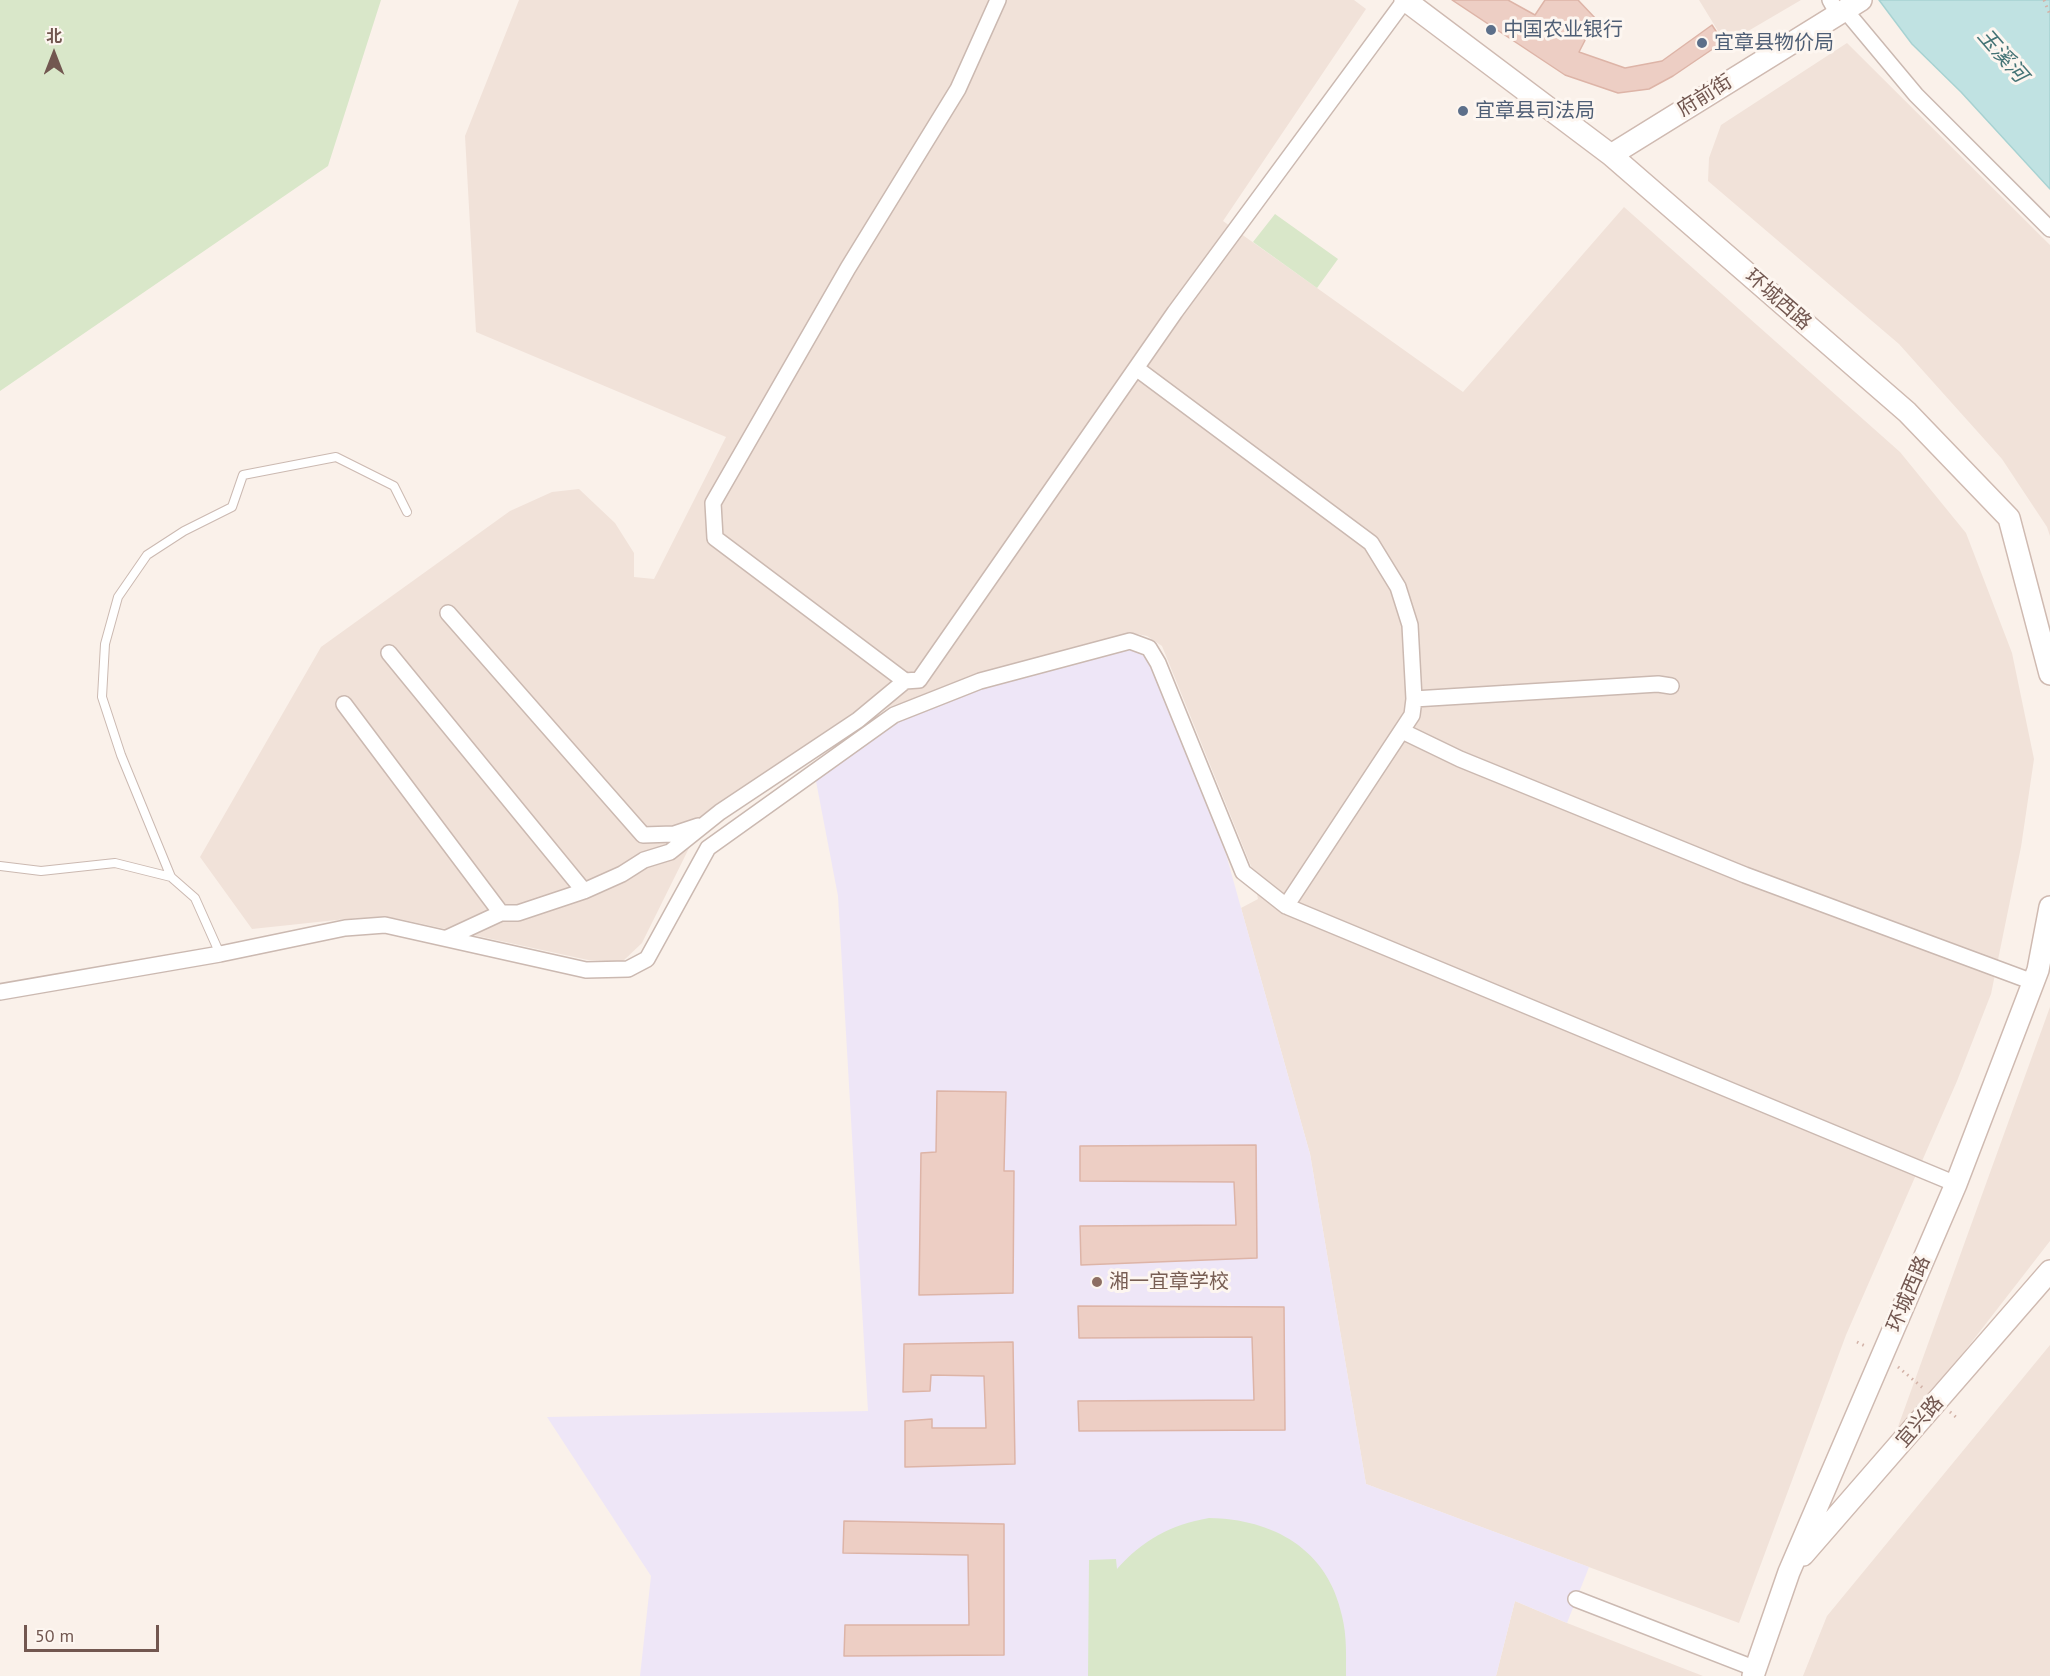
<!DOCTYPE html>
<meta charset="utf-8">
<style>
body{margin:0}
#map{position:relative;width:2050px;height:1676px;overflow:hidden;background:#faf1ea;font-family:"PT Sans","Noto Sans SC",sans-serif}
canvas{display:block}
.north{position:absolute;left:24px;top:24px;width:60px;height:60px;-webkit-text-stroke:4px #fdf6f0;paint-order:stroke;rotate:0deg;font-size:16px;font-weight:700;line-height:24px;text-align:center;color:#725750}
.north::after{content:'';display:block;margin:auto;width:21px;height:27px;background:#725750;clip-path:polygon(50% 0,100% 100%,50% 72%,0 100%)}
.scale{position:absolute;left:24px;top:1625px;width:135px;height:27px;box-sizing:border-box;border:3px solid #725750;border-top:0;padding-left:8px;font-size:18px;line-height:21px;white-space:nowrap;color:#725750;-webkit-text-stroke:4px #fdf6f0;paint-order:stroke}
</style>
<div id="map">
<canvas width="2050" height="1676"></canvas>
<div class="north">北</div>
<div class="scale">50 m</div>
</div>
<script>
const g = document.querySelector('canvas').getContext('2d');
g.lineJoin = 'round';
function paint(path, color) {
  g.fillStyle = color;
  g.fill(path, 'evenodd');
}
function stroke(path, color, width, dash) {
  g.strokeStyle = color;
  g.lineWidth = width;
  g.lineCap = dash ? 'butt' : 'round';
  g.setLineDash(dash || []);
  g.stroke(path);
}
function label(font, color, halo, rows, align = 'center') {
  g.font = font + ' "PT Sans","Noto Sans SC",sans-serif';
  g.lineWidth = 6;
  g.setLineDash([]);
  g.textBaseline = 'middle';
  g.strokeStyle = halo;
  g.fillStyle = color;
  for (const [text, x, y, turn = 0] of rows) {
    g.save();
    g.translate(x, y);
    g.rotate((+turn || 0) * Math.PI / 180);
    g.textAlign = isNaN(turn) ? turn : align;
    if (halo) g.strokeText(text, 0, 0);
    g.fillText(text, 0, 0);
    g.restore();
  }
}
paint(new Path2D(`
 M519,0H1354L1366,9L1223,221L1463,392L1624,207L1900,452L1966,533L2012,653L2034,759L2021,847L1991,994L1957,1081L1846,1335L1739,1623L1366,1484L1310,1154L1241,908L1258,899L1251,866L1162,646L1147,636L1132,633L1034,659L889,707L771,789L696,834L642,943L622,962L588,960L395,918L346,919L252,929L200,857L321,647L510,511L552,492L579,489L615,523L634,553V577L654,579L726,437L476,332L465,136Z
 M1699,0H1801L1726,44Z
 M1847,43L2050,245V536L2047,527L2002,459L1899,344L1708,181L1709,158L1721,125Z
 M2050,1007V1241L1891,1446Z
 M2050,1345V1676H1803L1827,1616Z
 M1515,1601L1567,1623L1703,1676H1496Z`), '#f1e2d9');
paint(new Path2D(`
 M1131,648L1151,661L1226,854L1241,908L1310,1154L1366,1484L1589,1567L1567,1623L1515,1601L1496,1676H640L651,1576L547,1417L868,1411L838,896L815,776L891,721L967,691Z`), '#eee6f7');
paint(new Path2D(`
 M0,0H381L328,166L0,391Z
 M1275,214L1338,259L1317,288L1253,242Z
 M1209,1518C1273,1519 1328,1549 1342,1616C1347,1636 1346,1656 1346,1676H1088L1089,1560L1116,1559L1117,1569C1143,1540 1170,1525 1209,1518Z`), '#d9e7c9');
const water = new Path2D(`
 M1879,0H2050V189L1961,92L1912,44Z`);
paint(water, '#c0e2e2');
stroke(water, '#a7d2d2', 1.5);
const building = new Path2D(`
 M1452,0H1508L1535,15L1545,0H1578L1596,19L1579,52L1625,68L1662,61L1712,25L1723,42L1673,76L1649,89L1618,93L1565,75Z
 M937,1091L1006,1092L1004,1171H1014L1013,1293L919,1295L921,1153L936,1152Z
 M1256,1145L1257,1258L1081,1265L1080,1226L1236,1225L1234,1182L1080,1181V1146Z
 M1078,1306L1284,1307L1285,1430L1079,1431L1078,1401L1254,1400L1252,1337L1079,1338Z
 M1013,1342L1015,1464L905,1467V1421L932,1419V1428H986L984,1376L931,1375L930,1391L903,1392L904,1344Z
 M844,1521L1004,1524V1655L844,1656L845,1625H969L968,1555L843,1553Z`);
paint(building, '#edcec4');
stroke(building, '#ddb4a7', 1.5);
const lane = new Path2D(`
 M0,866L41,871L115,863L171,877
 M220,954L195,898L171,877L121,755L102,697L105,644L118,597L147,555L184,531L232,507L243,475L336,457L394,486L407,512`);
const street = new Path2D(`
 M1830,0L1838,14
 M1845,10L1916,95L2050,229
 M1136,368L1371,543L1398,587L1410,625L1414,699L1412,715L1286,906L1956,1184
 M448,613L643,835L674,834L698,826
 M389,653L584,891
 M905,681L715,538L713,503L848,268L958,89L998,0
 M1414,699L1658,684L1671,686
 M344,704L501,913
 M1402,731L1460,759L1745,875L2033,982
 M447,938L501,913H518L584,891L622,874L644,860L670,852L720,812L858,720L905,681L919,680L1175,312L1405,0
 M0,992L220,954L345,928L385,925L586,970L628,969L647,959L708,848L894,715L980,681L1130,641L1149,648L1158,663L1243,872L1286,906
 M1576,1599L1756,1669`);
const secondary = new Path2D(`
 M1405,0L1611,155L1907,412L2009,518L2050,674
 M1611,155L1861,0
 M1803,1555L2050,1271
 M1753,1676L1789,1572L1956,1184L2038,970L2050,907`);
stroke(lane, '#cbb9b1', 10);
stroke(street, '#cbb9b1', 18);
stroke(secondary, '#cfbab1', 24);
stroke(new Path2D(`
 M2044,0L2050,15
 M1857,1342L1865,1346
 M1898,1367L1923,1388
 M1950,1412L1958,1419`), '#d2b2a7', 3, [1.5, 4.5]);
stroke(lane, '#fff', 8);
stroke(street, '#fff', 15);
stroke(secondary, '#fff', 21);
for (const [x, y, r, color] of [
 [1491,30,6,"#5c6f8a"],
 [1702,43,6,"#5c6f8a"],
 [1463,111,6,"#5c6f8a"],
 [1097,1282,6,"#8d6e63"]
]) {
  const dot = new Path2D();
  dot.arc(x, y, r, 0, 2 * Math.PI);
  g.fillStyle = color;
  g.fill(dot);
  stroke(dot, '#fdf6f0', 2);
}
label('20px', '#4e5e75', '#fdf6f0', [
 ["中国农业银行",1503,30],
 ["宜章县物价局",1714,43],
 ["宜章县司法局",1475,111]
], 'left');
label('20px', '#725750', '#fdf6f0', [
 ["府前街",1705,96,-32],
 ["环城西路",1778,300,41],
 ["环城西路",1909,1294,-67],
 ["宜兴路",1920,1422,-49]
]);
label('20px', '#785e54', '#fdf6f0', [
 ["湘一宜章学校",1109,1282]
], 'left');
label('italic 21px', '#457476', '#fdf6f0', [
 ["玉溪河",2002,56,49]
]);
</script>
